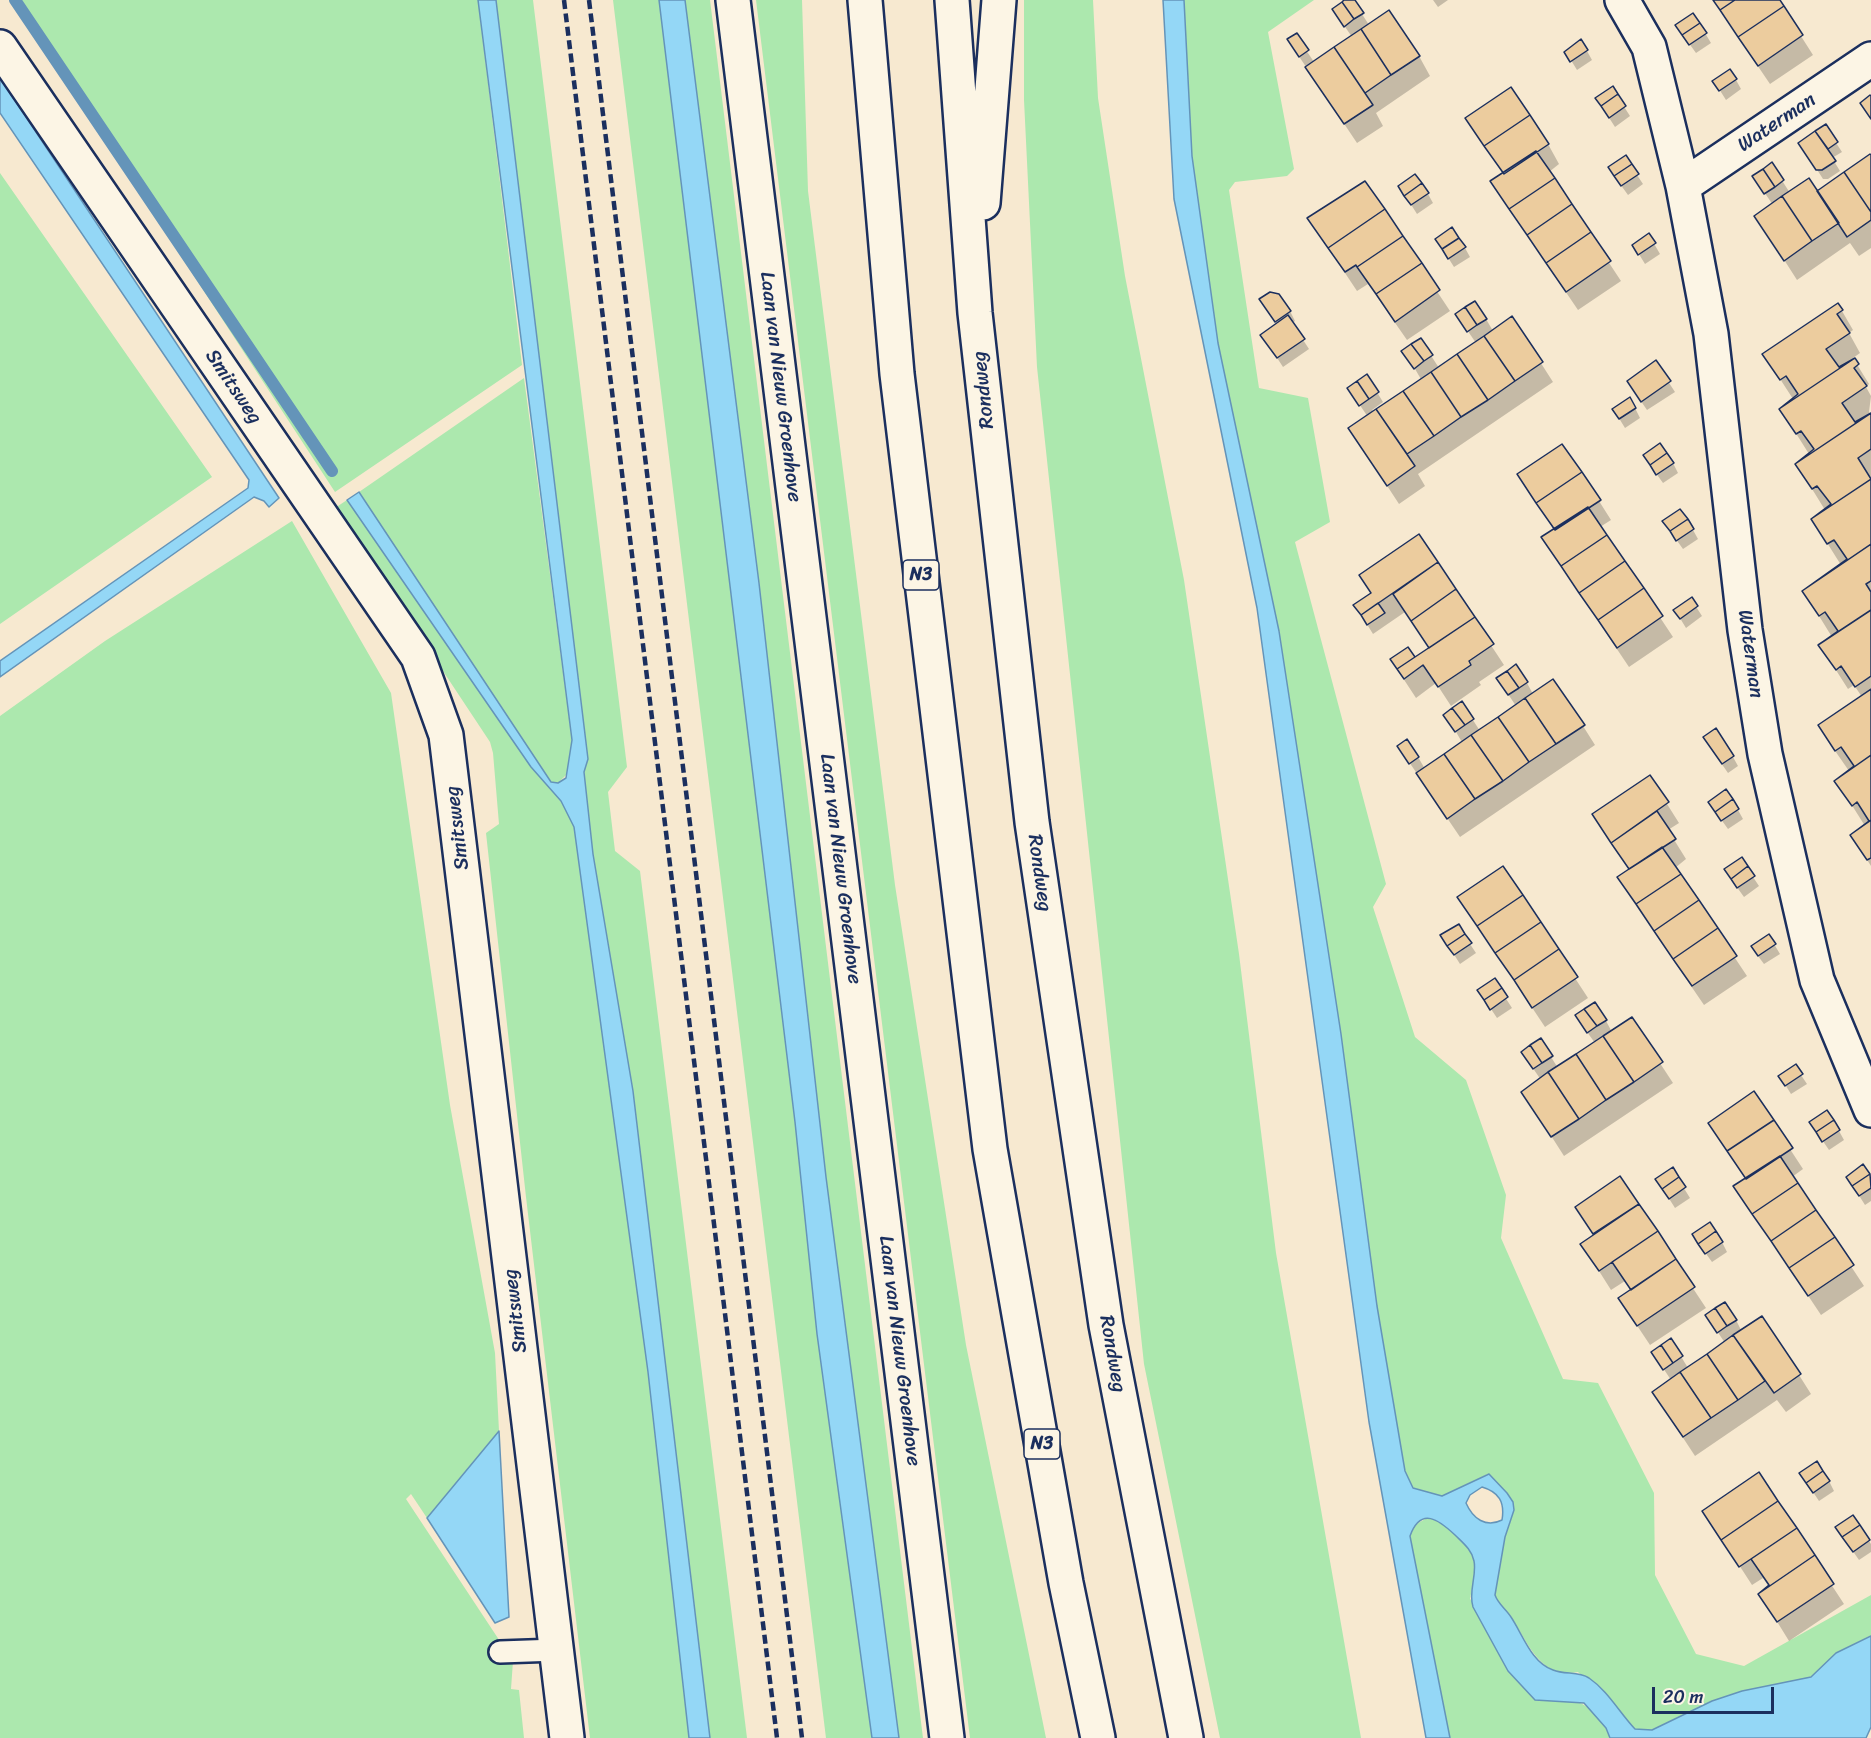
<!DOCTYPE html>
<style>
body{margin:0}
#map{position:relative;width:1871px;height:1738px;overflow:hidden;background:#f7e9d0;font-family:Sriracha,sans-serif}
canvas{display:block}
.scale{position:absolute;left:1652px;top:1687px;width:122px;height:27px;box-sizing:border-box;border:3px solid #1b2f5e;border-top:0;padding-left:8px;font-size:18px;line-height:21px;white-space:nowrap;color:#1b2f5e;-webkit-text-stroke:4px #fcf5e5;paint-order:stroke}
</style>
<div id="map">
<canvas width="1871" height="1738"></canvas>
<div class="scale">20 m</div>
</div>
<script>
const g = document.querySelector('canvas').getContext('2d');
g.lineJoin = 'round';
function paint(path, color) {
  g.fillStyle = color;
  g.fill(path, 'evenodd');
}
function stroke(path, color, width, dash) {
  g.strokeStyle = color;
  g.lineWidth = width;
  g.lineCap = dash ? 'butt' : 'round';
  g.setLineDash(dash || []);
  g.stroke(path);
}
function label(font, color, halo, rows, align = 'center') {
  g.font = font + ' Sriracha,sans-serif';
  g.lineWidth = 5;
  g.setLineDash([]);
  g.textBaseline = 'middle';
  g.strokeStyle = halo;
  g.fillStyle = color;
  for (const [text, x, y, turn = 0] of rows) {
    g.save();
    g.translate(x, y);
    g.rotate((+turn || 0) * Math.PI / 180);
    g.textAlign = isNaN(turn) ? turn : align;
    if (halo) g.strokeText(text, 0, 0);
    g.fillText(text, 0, 0);
    g.restore();
  }
}
paint(new Path2D(`
 M14,0H478L522,365L335,492Z
 M496,0H533L627,767L608,792L615,851L640,871L747,1738H710L633,1091L593,854L584,772L588,759Z
 M613,0H659L795,1122L817,1334L872,1738H826Z
 M685,0H710L923,1738H899L826,1177L759,583Z
 M756,0H802L808,191L895,885L966,1345L1046,1738H970Z
 M1024,0H1093L1098,98L1125,276L1184,580L1239,954L1276,1253L1361,1738H1220L1144,1364L1037,367L1024,100Z
 M1184,0H1314L1268,32L1294,169L1287,176L1235,182L1229,190L1259,388L1308,398L1330,522L1295,542L1386,884L1373,907L1415,1037L1466,1080L1506,1195L1501,1238L1563,1379L1598,1383L1654,1493L1655,1575L1696,1654L1744,1666L1871,1595V1636L1836,1653L1812,1677L1742,1691L1712,1701L1652,1730L1635,1729L1578,1672C1540,1680 1528,1642 1511,1617C1506,1609 1498,1604 1495,1595L1505,1537L1514,1510L1507,1493L1488,1474L1442,1496L1413,1488L1405,1471L1377,1306L1341,1034L1279,631L1218,343L1192,156Z
 M0,173L212,477L0,624Z
 M524,378L572,740L568,773L558,783L551,782L359,492Z
 M347,500L531,767L561,801L574,827L648,1372L689,1738H590L526,1197L486,833L499,824L493,753L490,742L335,508Z
 M292,521L391,693L450,1105L495,1353L499,1431L427,1518L411,1494L406,1499L513,1661L511,1689L519,1690L524,1738H0V716L105,641Z
 M1427,1518C1444,1520 1471,1543 1474,1561C1476,1572 1472,1588 1470,1599L1574,1701C1589,1704 1607,1723 1610,1738H1450L1410,1536L1413,1526Z`), '#ace8ae');
const water = new Path2D(`
 M478,0H496L588,759L584,772L593,854L633,1091L710,1738H689L648,1372L574,827L561,801L531,767L347,500L359,492L551,782L558,783L566,778L572,740Z
 M659,0H685L759,583L826,1177L899,1738H872L817,1334L795,1122Z
 M1163,0H1184L1192,156L1218,343L1279,631L1341,1034L1377,1306L1405,1471L1413,1488L1442,1496L1489,1474L1507,1493L1513,1502L1514,1510L1505,1537L1495,1595C1498,1604 1506,1609 1511,1617C1523,1635 1531,1662 1553,1670C1565,1675 1578,1671 1589,1678C1608,1691 1619,1712 1635,1729L1652,1730L1712,1701L1742,1691L1811,1677L1836,1653L1871,1636V1727L1866,1738H1610L1606,1728L1584,1703L1535,1700L1508,1671L1473,1607C1468,1592 1477,1576 1474,1561C1472,1550 1463,1543 1455,1535C1439,1520 1421,1506 1410,1536L1450,1738H1426L1369,1422L1257,608L1174,199ZM1482,1487C1499,1492 1505,1502 1502,1520C1486,1528 1473,1519 1466,1503L1470,1495Z
 M0,78L279,498L269,507L264,501L254,497L0,677V661L248,488L249,480L0,113Z
 M499,1431L509,1617L495,1623L427,1518Z`);
paint(water, '#94d7f6');
stroke(water, '#6494b9', 1.5);
paint(new Path2D(`
 M1347,0H1353L1369,25L1419,56L1430,76L1376,113L1383,126L1357,143L1294,49L1296,35L1314,62L1352,37L1339,18Z
 M1433,0H1448L1438,7Z
 M1713,0H1778L1813,55L1770,84Z
 M1705,33L1711,43L1696,53L1683,35Z
 M1587,51L1592,60L1577,70L1566,52Z
 M1736,80L1741,89L1726,100L1714,81Z
 M1612,88L1630,116L1615,127L1597,99Z
 M1467,119L1548,144L1559,164L1549,172L1621,281L1578,310L1504,201L1503,174Z
 M1825,126L1842,152L1832,158L1840,171L1828,179H1823L1800,143Z
 M1871,155V248L1859,256L1850,243L1797,280L1756,216L1773,205L1760,186L1772,165L1790,193L1817,192Z
 M1625,157L1643,184L1628,195L1615,177Z
 M1365,183L1450,311L1407,340L1368,284L1357,291L1309,219Z
 M1428,194L1433,203L1417,214L1405,195Z
 M1649,235L1660,254L1645,264L1634,246Z
 M1437,240L1465,248L1470,257L1454,267Z
 M1268,311H1290L1295,321L1292,323L1309,349L1283,367L1268,344L1277,325Z
 M1842,311L1853,330L1849,333L1860,353L1853,358L1869,384L1866,387L1871,396L1869,412L1871,415V866L1851,835L1865,826L1836,780L1849,771L1831,745L1862,697L1854,685L1848,689L1820,645L1832,637L1803,590L1841,565L1824,538L1825,510L1796,463L1809,454L1780,408L1793,399L1764,354Z
 M1512,318L1553,382L1418,474L1425,486L1399,504L1350,429L1368,417L1355,398L1367,376L1383,402L1372,410L1374,412L1422,381L1411,362L1421,340L1439,368L1476,343L1463,324L1486,319L1493,331Z
 M1656,363L1675,392L1647,410L1634,391Z
 M1635,408L1640,418L1625,428L1614,410Z
 M1673,463L1678,473L1663,483L1650,465Z
 M1519,475L1599,501L1611,520L1600,527L1673,637L1629,667L1555,557L1543,538L1554,530Z
 M1693,530L1698,539L1683,549L1670,531Z
 M1419,536L1504,665L1479,682L1481,685L1451,706L1436,683L1416,698L1397,669L1430,649L1405,612L1373,634L1355,605L1372,594Z
 M1691,599L1702,616L1686,628L1675,610Z
 M1527,683L1533,694L1583,726L1595,745L1460,837L1405,756L1418,757L1425,769L1463,744L1452,725L1462,703L1480,731L1516,706L1504,688Z
 M1710,747L1733,757L1738,766L1728,773Z
 M1650,777L1679,823L1668,830L1686,859L1675,868L1747,976L1704,1005L1630,897L1619,877L1629,870L1594,815Z
 M1738,810L1743,819L1728,829L1715,811Z
 M1741,859L1759,886L1744,897L1731,879Z
 M1503,868L1588,998L1545,1027L1459,898Z
 M1470,944L1476,953L1460,964L1448,945Z
 M1774,944L1780,954L1764,964L1758,956Z
 M1494,980L1512,1008L1497,1018L1485,1000Z
 M1631,1019L1673,1083L1564,1156L1523,1092L1541,1080L1528,1061L1551,1057L1558,1068L1595,1043L1582,1025L1606,1021L1612,1032Z
 M1801,1075L1807,1084L1791,1094L1786,1086Z
 M1754,1094L1803,1169L1792,1177L1864,1286L1821,1315L1735,1186L1746,1179L1710,1124Z
 M1816,1131H1839L1844,1140L1829,1150Z
 M1863,1166L1871,1178V1201L1865,1205L1853,1186Z
 M1672,1169L1690,1198L1675,1208L1663,1189Z
 M1620,1178L1706,1308L1650,1345L1632,1318L1631,1291L1625,1281L1611,1290L1582,1244L1594,1236L1577,1208Z
 M1722,1242L1727,1252L1712,1262L1699,1244Z
 M1736,1320L1742,1332L1799,1375L1811,1394L1786,1412L1777,1400L1695,1456L1653,1392L1671,1380L1659,1362L1671,1340L1688,1368L1725,1343L1713,1325Z
 M1759,1474L1844,1604L1789,1641L1760,1594L1769,1587L1763,1578L1752,1585L1704,1511Z
 M1829,1481L1834,1491L1819,1501L1807,1483Z
 M1853,1517L1871,1544V1552L1859,1560L1843,1537Z`), '#0003');
stroke(new Path2D(`
 M15,0L332,471`), '#6494b9', 12);
const building = new Path2D(`
 M1344,0H1355L1364,13L1354,19L1342,2Z
 M1713,0H1735L1720,10Z
 M1735,0H1780L1784,6L1738,37L1720,10Z
 M1342,2L1354,19L1344,27L1332,9Z
 M1784,6L1803,35L1758,66L1738,37Z
 M1389,10L1420,56L1391,75L1361,29Z
 M1693,13L1700,23L1682,35L1675,25Z
 M1700,23L1707,33L1689,45L1682,35Z
 M1361,29L1391,75L1365,93L1334,47Z
 M1297,33L1309,50L1299,57L1287,39Z
 M1581,39L1588,50L1570,62L1564,52Z
 M1334,47L1373,105L1344,124L1305,67Z
 M1730,69L1737,79L1719,91L1712,81Z
 M1613,86L1618,94L1601,106L1595,98Z
 M1511,87L1530,115L1484,146L1465,118Z
 M1618,94L1626,106L1609,118L1601,106Z
 M1870,95L1871,96V119L1860,103Z
 M1530,115L1549,144L1504,174L1484,146Z
 M1826,124L1838,142L1828,149L1815,131Z
 M1815,131L1836,161L1822,170H1816L1798,143Z
 M1536,151L1555,178L1509,209L1490,181Z
 M1870,154L1871,155V212L1844,172Z
 M1626,155L1632,164L1614,176L1608,167Z
 M1772,162L1784,180L1775,187L1763,169Z
 M1632,164L1639,174L1621,186L1614,176Z
 M1763,169L1775,187L1764,194L1752,176Z
 M1844,172L1871,212V220L1847,237L1817,191Z
 M1415,174L1422,183L1404,196L1398,186Z
 M1555,178L1572,204L1527,235L1509,209Z
 M1809,178L1839,223L1812,241L1782,196Z
 M1365,181L1385,209L1328,248L1307,218Z
 M1422,183L1429,193L1411,205L1404,196Z
 M1782,196L1812,241L1784,261L1754,216Z
 M1572,204L1591,232L1546,263L1527,235Z
 M1385,209L1403,236L1357,267L1356,265L1345,272L1328,248Z
 M1452,227L1459,238L1442,249L1435,239Z
 M1591,232L1611,261L1566,292L1546,263Z
 M1649,233L1656,243L1638,255L1632,245Z
 M1403,236L1422,263L1376,294L1357,267Z
 M1459,238L1466,247L1448,259L1442,249Z
 M1422,263L1440,290L1395,322L1376,294Z
 M1270,292L1279,294L1291,311L1275,322L1259,299Z
 M1475,301L1487,319L1477,325L1465,307Z
 M1838,303L1843,310L1837,314L1850,333L1826,349L1839,367L1855,358L1779,409L1798,394L1786,376L1780,380L1762,354Z
 M1465,307L1477,325L1467,332L1455,314Z
 M1288,315L1305,339L1277,358L1260,335Z
 M1512,316L1543,362L1515,381L1484,336Z
 M1484,336L1515,381L1488,400L1457,354Z
 M1421,338L1433,355L1424,361L1411,344Z
 M1411,344L1424,361L1414,369L1401,351Z
 M1457,354L1488,400L1461,417L1431,372Z
 M1855,358L1859,364L1854,368L1867,386L1842,403L1855,422L1871,413L1795,464L1814,449L1801,431L1796,434L1779,409Z
 M1656,360L1671,381L1641,402L1627,381Z
 M1431,372L1461,417L1434,436L1403,391Z
 M1367,374L1379,392L1369,399L1357,381Z
 M1357,381L1369,399L1359,406L1347,388Z
 M1403,391L1434,436L1407,454L1376,409Z
 M1630,397L1636,408L1619,419L1612,409Z
 M1376,409L1415,466L1387,486L1348,428Z
 M1871,413V449L1858,458L1871,479L1811,519L1831,504L1817,486L1812,489L1795,464Z
 M1660,443L1667,453L1650,465L1643,455Z
 M1562,444L1582,472L1536,503L1517,474Z
 M1667,453L1674,463L1656,475L1650,465Z
 M1582,472L1601,500L1555,530L1536,503Z
 M1871,479V544L1802,591L1847,559L1834,540L1827,544L1811,519Z
 M1588,507L1607,535L1561,566L1541,537Z
 M1680,509L1688,519L1670,531L1662,521Z
 M1688,519L1694,529L1676,541L1670,531Z
 M1419,534L1438,562L1361,615L1353,605L1371,593L1359,575Z
 M1607,535L1625,561L1579,593L1561,566Z
 M1871,544V581L1866,584L1871,592V610L1818,645L1838,631L1825,612L1819,616L1802,591Z
 M1625,561L1644,588L1598,620L1579,593Z
 M1438,562L1456,589L1411,621L1393,594Z
 M1644,588L1663,616L1617,648L1598,620Z
 M1456,589L1475,617L1429,648L1411,621Z
 M1692,597L1698,606L1680,619L1673,610Z
 M1378,603L1385,613L1367,625L1361,615Z
 M1871,610V676L1855,687L1841,666L1836,670L1818,645Z
 M1475,617L1494,644L1469,661L1471,665L1438,687L1423,665L1404,679L1397,669Z
 M1408,647L1415,657L1397,669L1390,659Z
 M1516,664L1528,682L1519,688L1507,671Z
 M1507,671L1519,688L1508,695L1496,678Z
 M1553,679L1585,725L1556,744L1525,698Z
 M1871,689V755L1834,781L1854,766L1841,747L1835,751L1818,725Z
 M1525,698L1556,744L1529,762L1498,717Z
 M1462,701L1474,719L1465,725L1452,708Z
 M1452,708L1465,725L1455,732L1443,715Z
 M1498,717L1529,762L1503,781L1471,735Z
 M1716,728L1734,756L1722,764L1703,737Z
 M1471,735L1503,781L1475,799L1444,754Z
 M1407,739L1419,757L1409,764L1397,746Z
 M1444,754L1475,799L1447,819L1416,773Z
 M1871,755V820L1850,835L1869,821L1857,802L1852,806L1834,781Z
 M1650,775L1669,802L1611,843L1592,814Z
 M1726,789L1733,799L1715,812L1708,802Z
 M1733,799L1739,809L1721,821L1715,812Z
 M1657,811L1676,839L1629,869L1611,843Z
 M1871,820V858L1867,860L1850,835Z
 M1662,847L1681,874L1636,904L1617,877Z
 M1742,857L1748,866L1731,879L1724,869Z
 M1503,866L1523,895L1477,926L1457,897Z
 M1748,866L1755,876L1737,888L1731,879Z
 M1681,874L1699,900L1654,931L1636,904Z
 M1523,895L1541,922L1495,953L1477,926Z
 M1699,900L1718,928L1673,959L1654,931Z
 M1541,922L1559,949L1514,980L1495,953Z
 M1459,924L1465,934L1447,946L1440,935Z
 M1718,928L1737,956L1692,986L1673,959Z
 M1465,934L1472,943L1454,955L1447,946Z
 M1769,934L1776,944L1758,956L1751,946Z
 M1559,949L1578,977L1532,1008L1514,980Z
 M1495,978L1502,988L1484,1000L1477,990Z
 M1502,988L1508,997L1490,1010L1484,1000Z
 M1595,1002L1607,1020L1597,1026L1584,1009Z
 M1584,1009L1597,1026L1587,1033L1575,1015Z
 M1632,1017L1663,1062L1634,1082L1603,1036Z
 M1603,1036L1634,1082L1606,1100L1576,1054Z
 M1541,1038L1553,1056L1542,1063L1530,1045Z
 M1530,1045L1542,1063L1533,1069L1521,1052Z
 M1576,1054L1606,1100L1579,1119L1548,1072Z
 M1796,1064L1803,1074L1785,1086L1778,1076Z
 M1548,1072L1579,1119L1551,1137L1521,1092Z
 M1754,1091L1774,1120L1727,1151L1708,1123Z
 M1827,1110L1834,1120L1816,1132L1809,1122Z
 M1774,1120L1793,1148L1746,1179L1727,1151Z
 M1834,1120L1840,1130L1822,1142L1816,1132Z
 M1780,1156L1798,1183L1752,1214L1733,1186Z
 M1863,1164L1870,1174L1852,1186L1846,1177Z
 M1673,1167L1679,1177L1662,1189L1655,1179Z
 M1870,1174L1871,1188L1859,1196L1852,1186Z
 M1620,1176L1639,1204L1593,1234L1575,1207Z
 M1679,1177L1686,1187L1669,1199L1662,1189Z
 M1798,1183L1816,1210L1771,1241L1752,1214Z
 M1639,1204L1658,1231L1599,1271L1580,1244Z
 M1816,1210L1835,1237L1789,1268L1771,1241Z
 M1710,1222L1716,1231L1698,1244L1692,1234Z
 M1658,1231L1676,1259L1631,1290L1612,1262Z
 M1716,1231L1723,1242L1705,1254L1698,1244Z
 M1835,1237L1854,1265L1808,1296L1789,1268Z
 M1676,1259L1695,1287L1637,1326L1618,1298Z
 M1725,1302L1737,1320L1727,1326L1715,1308Z
 M1715,1308L1727,1326L1717,1333L1705,1315Z
 M1762,1316L1801,1374L1774,1393L1733,1335Z
 M1733,1335L1765,1381L1738,1400L1707,1354Z
 M1671,1338L1683,1356L1673,1363L1661,1345Z
 M1661,1345L1673,1363L1663,1370L1651,1352Z
 M1707,1354L1738,1400L1711,1418L1680,1372Z
 M1680,1372L1711,1418L1683,1437L1652,1392Z
 M1817,1461L1823,1471L1806,1483L1799,1473Z
 M1823,1471L1830,1481L1813,1493L1806,1483Z
 M1759,1472L1778,1501L1721,1540L1702,1511Z
 M1778,1501L1797,1528L1739,1567L1721,1540Z
 M1853,1515L1860,1525L1842,1537L1835,1527Z
 M1860,1525L1870,1540L1853,1552L1842,1537Z
 M1797,1528L1815,1555L1758,1594L1769,1585L1751,1559Z
 M1815,1555L1834,1584L1777,1622L1758,1594Z`);
paint(building, '#eccc9e');
stroke(building, '#1b2f5e', 1.5);
const lane = new Path2D(`
 M500,1652L557,1650`);
const street = new Path2D(`
 M1622,0L1649,47L1683,186L1711,334L1745,630L1765,754L1817,980L1871,1110
 M0,47L418,657L446,735L567,1738
 M1683,186L1871,59`);
const secondary = new Path2D(`
 M733,0L947,1738`);
const highway = new Path2D(`
 M865,0L897,374L990,1149L1066,1583L1098,1738
 M952,0L975,313L1032,822L1106,1325L1186,1738
 M983,203L999,0`);
stroke(lane, '#1b2f5e', 26);
stroke(street, '#1b2f5e', 38);
stroke(secondary, '#1b2f5e', 38);
stroke(highway, '#1b2f5e', 38);
stroke(lane, '#fcf5e5', 21);
stroke(street, '#fcf5e5', 33);
stroke(secondary, '#fcf5e5', 33);
stroke(highway, '#fcf5e5', 33);
stroke(new Path2D(`
 M564,0L777,1738
 M589,0L802,1738`), '#1b2f5e', 4.5, [9, 4.5]);
for (const [x, y, w] of [
 [921,575,36],
 [1042,1444,36]
]) {
  const box = new Path2D();
  box.roundRect(x - w / 2, y - 15, w, 30, 4.5);
  g.fillStyle = '#fcf5e5';
  g.fill(box);
  stroke(box, '#1b2f5e', 1.5);
}
label('bold 18px', '#1b2f5e', null, [
 ["N3",921,575],
 ["N3",1042,1444]
]);
label('20px', '#1b2f5e', '#fcf5e5', [
 ["Waterman",1777,123,-34],
 ["Smitsweg",233,387,56],
 ["Laan van Nieuw Groenhove",780,387,83],
 ["Rondweg",984,390,-96],
 ["Waterman",1750,654,82],
 ["Smitsweg",458,828,-97],
 ["Laan van Nieuw Groenhove",840,869,83],
 ["Rondweg",1039,873,82],
 ["Smitsweg",516,1311,-97],
 ["Laan van Nieuw Groenhove",899,1351,83],
 ["Rondweg",1112,1354,80]
]);
</script>
